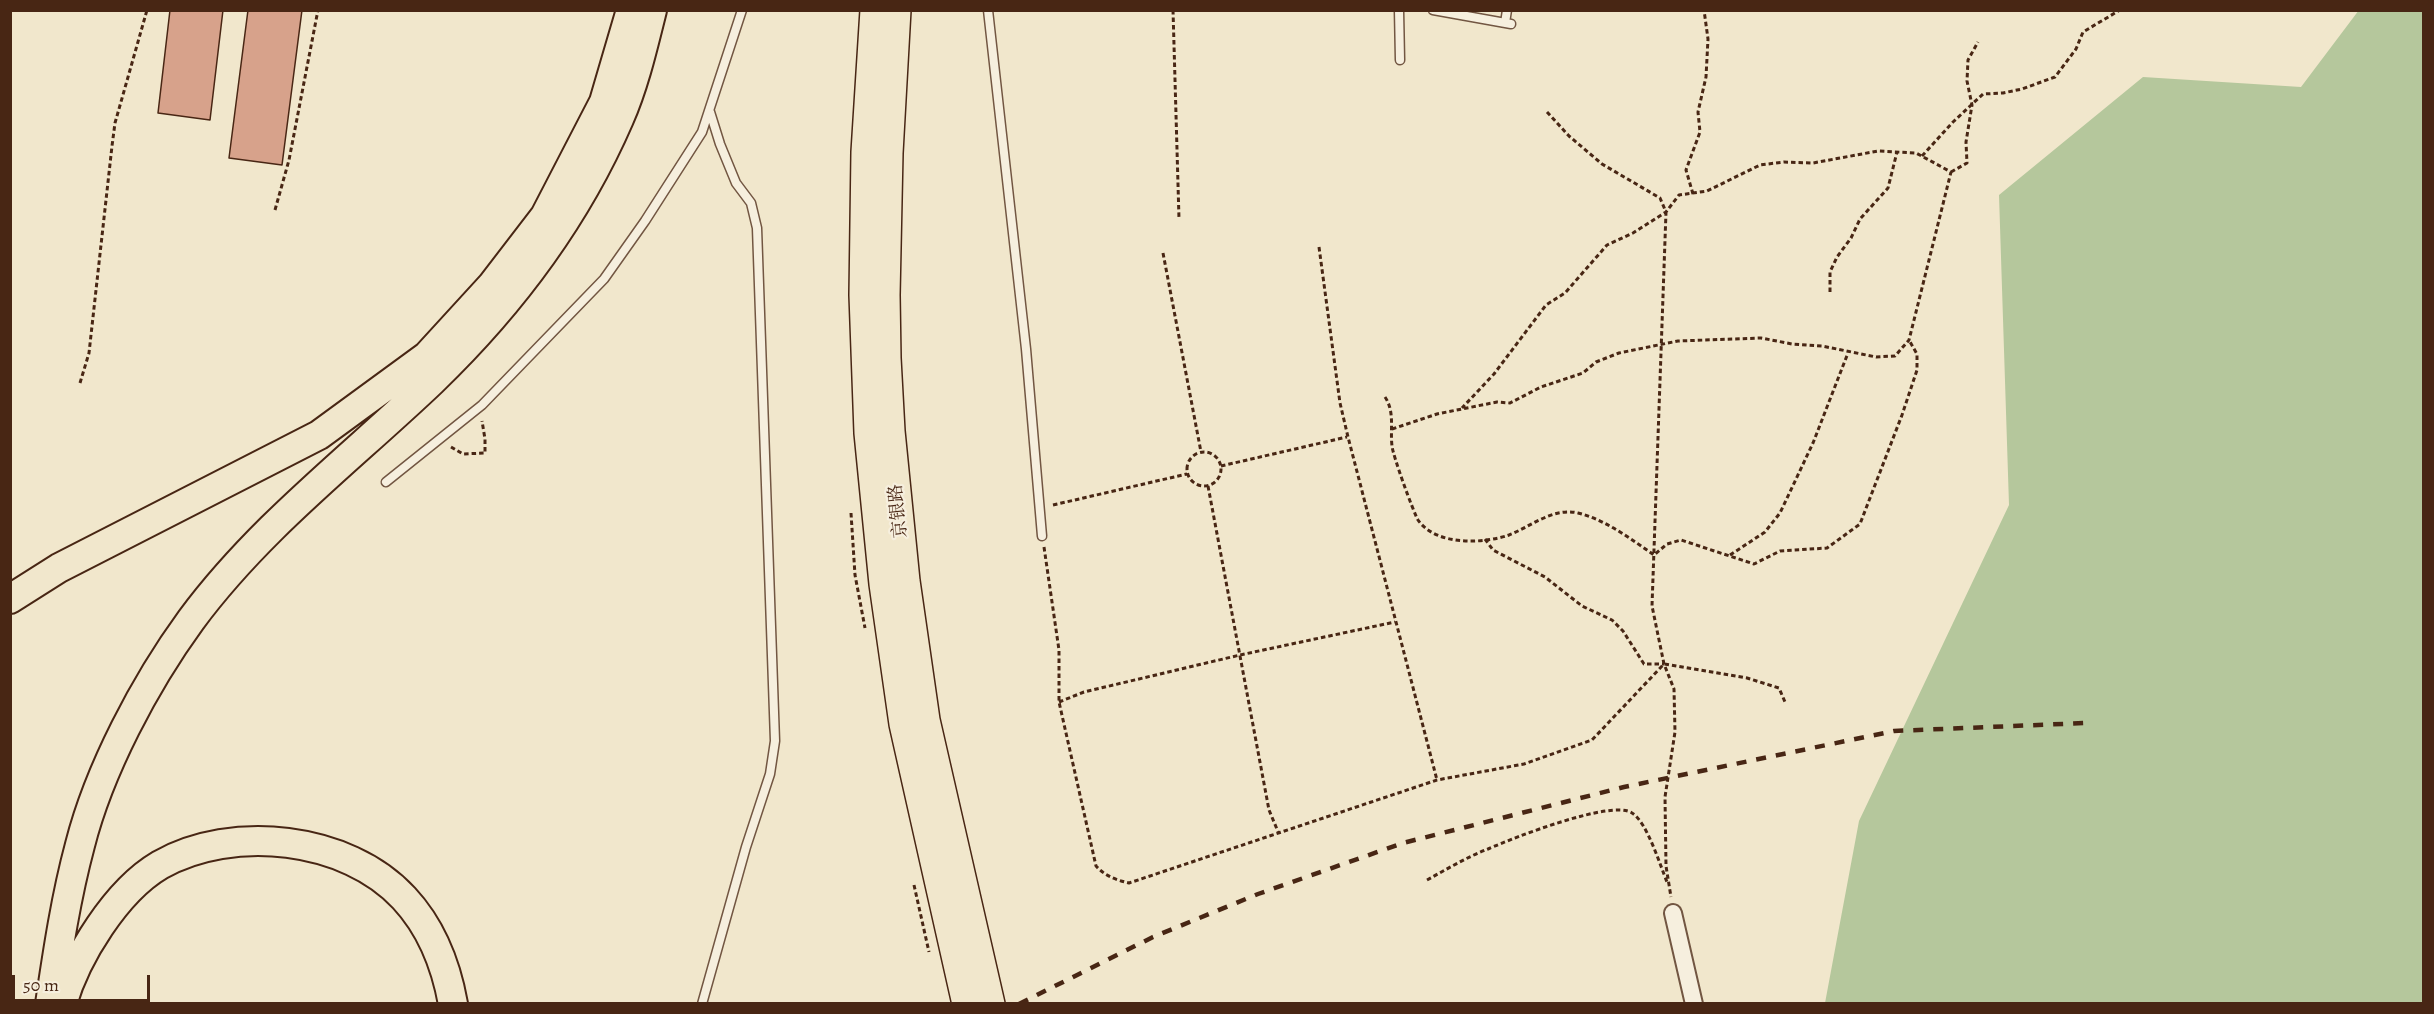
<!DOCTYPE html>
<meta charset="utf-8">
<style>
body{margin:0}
#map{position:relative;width:2434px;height:1014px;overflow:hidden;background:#f1e7cc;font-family:Alegreya,serif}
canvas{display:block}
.frame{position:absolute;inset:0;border:12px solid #482614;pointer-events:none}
.scale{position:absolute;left:12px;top:975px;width:138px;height:27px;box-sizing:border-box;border:3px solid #482614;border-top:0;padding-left:8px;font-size:18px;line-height:21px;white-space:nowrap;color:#482614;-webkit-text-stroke:4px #f6efde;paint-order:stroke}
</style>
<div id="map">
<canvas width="2434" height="1014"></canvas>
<div class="frame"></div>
<div class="scale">50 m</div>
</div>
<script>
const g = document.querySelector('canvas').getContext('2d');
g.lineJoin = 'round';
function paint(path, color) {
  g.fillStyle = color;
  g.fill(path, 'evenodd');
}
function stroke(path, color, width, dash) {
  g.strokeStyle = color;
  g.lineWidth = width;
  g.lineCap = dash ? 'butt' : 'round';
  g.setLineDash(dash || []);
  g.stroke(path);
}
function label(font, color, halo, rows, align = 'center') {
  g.font = font + ' Alegreya,"Noto Serif SC",serif';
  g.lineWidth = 4.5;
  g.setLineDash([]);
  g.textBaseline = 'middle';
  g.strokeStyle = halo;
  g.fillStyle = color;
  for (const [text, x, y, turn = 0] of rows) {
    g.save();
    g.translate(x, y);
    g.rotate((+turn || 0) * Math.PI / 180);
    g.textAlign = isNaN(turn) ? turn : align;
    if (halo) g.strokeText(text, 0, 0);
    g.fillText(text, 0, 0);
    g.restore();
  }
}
paint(new Path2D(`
 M2359,10L2423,11V1003H1825L1859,821L2009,505L1999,195L2143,77L2301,87Z`), '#b5c79c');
const building = new Path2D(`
 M170,10H223L210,120L158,113Z
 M248,10H302L282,165L229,158Z`);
paint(building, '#d7a28b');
stroke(building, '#482614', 1.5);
const service = new Path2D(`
 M988,10L1026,349L1042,536
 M1399,10L1400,60
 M1433,10L1511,24
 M1505,23L1507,10
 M386,482L482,405L604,279L645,221L702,132L742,10
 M702,1004L746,847L770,774L775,741L757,228L751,203L736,183L720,144L710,112`);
const minor = new Path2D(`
 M1673,913L1694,1004`);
const trunk = new Path2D(`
 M874,10L865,152L863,295L868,433L883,584L903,724L966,1004
 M897,10L889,153L886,295L887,358L891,431L906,581L926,720L991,1004`);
const motorway = new Path2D(`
 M10,599L59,568L319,435L427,356L492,285L545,216L604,102L631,10
 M50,1004C58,950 66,897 80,845C99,770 145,683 191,620C259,528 350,459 432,381C510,306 576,218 619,119C634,85 643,46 652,10
 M62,1004C76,956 116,891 160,865C232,824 347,836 404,898C431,927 446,965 453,1004`);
stroke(service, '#725642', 11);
stroke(minor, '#725642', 20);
stroke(trunk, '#482614', 30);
stroke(motorway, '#482614', 32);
stroke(new Path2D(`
 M1173,10L1179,219
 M1547,112L1569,136L1602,164L1660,198L1666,212L1652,606L1664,664L1674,689L1675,732L1665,797L1666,866L1671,897
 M1922,156L1953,122L1983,94L2003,93L2022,89L2055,77L2076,49L2083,32L2120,10
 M1951,172L1967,163L1966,142L1972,105L1967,81L1968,60L1978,42
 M1693,194L1686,170L1700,132L1698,112L1706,77L1708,39L1704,10
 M275,210L289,160L318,10
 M1319,247L1340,403L1348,437L1437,780
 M1163,253L1201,452
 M1830,292V272L1837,257L1851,238L1860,219L1888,188L1897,152
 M80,383L89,353L112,146L115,123L147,10
 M1385,397C1395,412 1390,429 1392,446C1393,456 1413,511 1418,520C1436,546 1483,544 1509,535C1530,527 1553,507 1578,513C1606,520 1631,539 1654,555L1667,544L1681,540L1754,564L1780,551L1827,548L1860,524L1902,415L1917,370V354L1909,340
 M1392,429L1437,414L1497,402L1510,403L1541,387L1583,373L1596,362L1619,353L1678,341L1761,338L1792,344L1822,346L1876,357L1895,356L1909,340L1951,172L1916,153L1878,151L1813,163L1784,162L1760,165L1707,191L1679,195L1666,212L1633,233L1607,245L1565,293L1546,305L1494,374L1462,408
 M451,447L463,454L485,453V439L482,421
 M1187 469a17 17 0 1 1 34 0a17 17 0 1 1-34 0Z
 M1221,466L1347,437
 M1208,486L1269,810L1279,834
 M1053,505L1187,474
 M851,513L855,575L865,628
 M1485,539L1493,550L1545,577L1582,606L1612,620L1623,631L1644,664H1664
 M1044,547L1059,650V702L1096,866C1105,876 1116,880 1129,883L1437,780L1524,764L1592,740L1664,664L1747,678L1779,688L1785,702
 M1730,555L1765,532L1780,513L1813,443L1848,353
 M1059,702L1084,692L1240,655L1395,622
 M1427,880C1447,869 1467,857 1488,849C1513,838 1612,799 1632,813C1647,822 1660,865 1667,882
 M914,885L929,952`), '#482614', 3, [4.5, 3]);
stroke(service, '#f6efde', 8);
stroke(minor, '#f6efde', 16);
stroke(trunk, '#f1e7cc', 27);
stroke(motorway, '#f1e7cc', 28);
stroke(new Path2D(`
 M1019,1004L1153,937L1258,894L1403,843L1624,787L1894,731L2085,723`), '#482614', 4.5, [10, 10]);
label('18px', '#482614', '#f6efde', [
 ["京银路",899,511,-96]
]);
</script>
